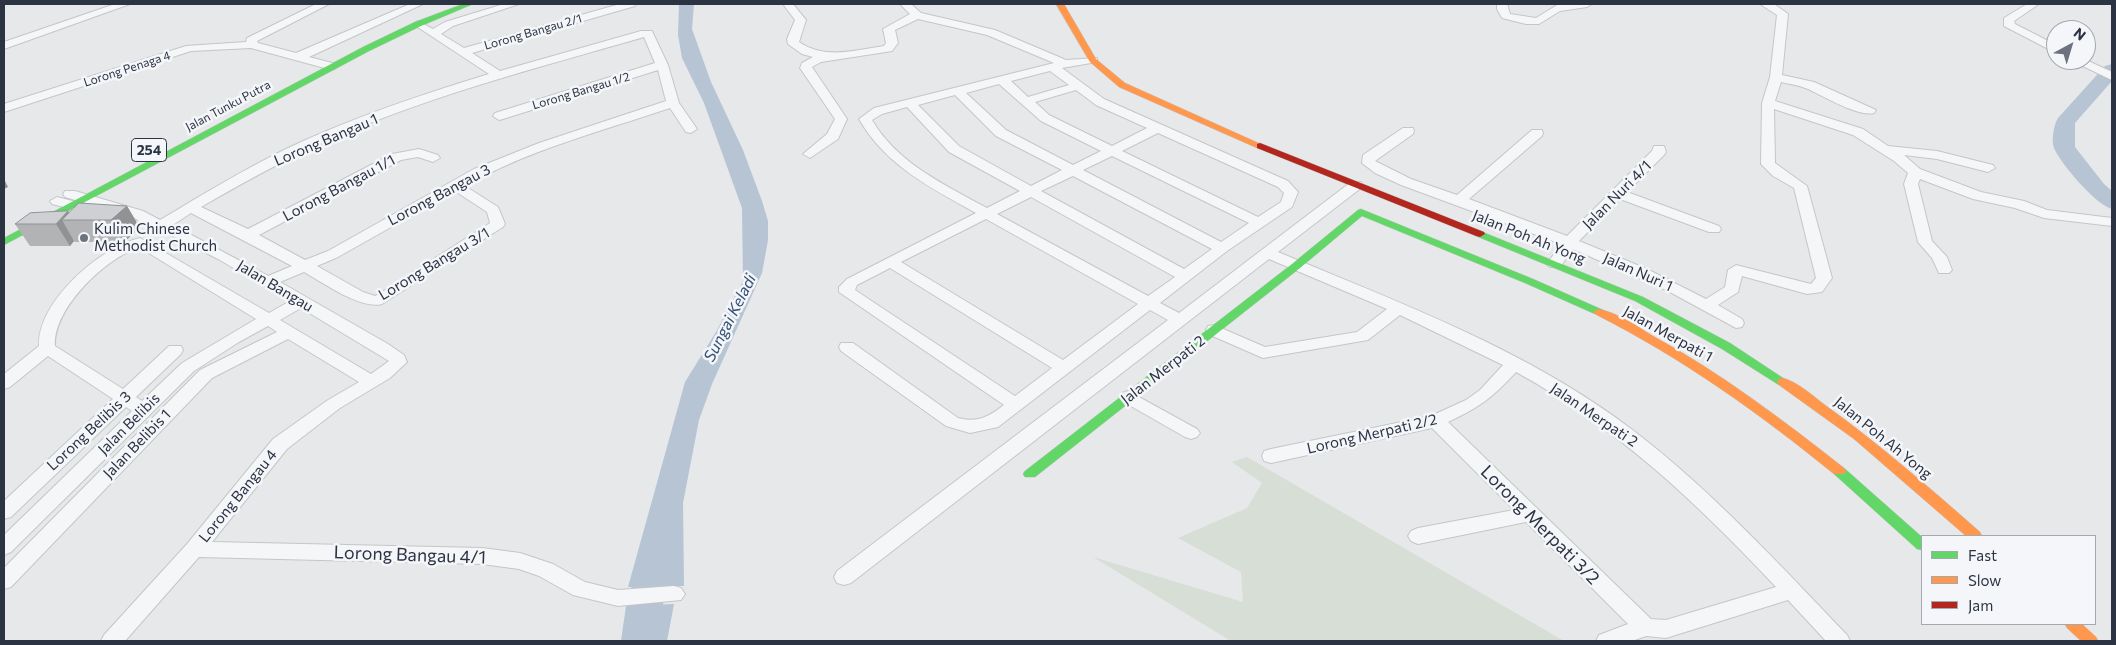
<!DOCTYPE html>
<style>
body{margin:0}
#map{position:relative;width:2116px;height:645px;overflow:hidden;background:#e6e8ea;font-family:Commissioner,sans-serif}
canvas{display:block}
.frame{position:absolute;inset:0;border:5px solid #2c3444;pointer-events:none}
.legend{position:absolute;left:1921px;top:535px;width:175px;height:90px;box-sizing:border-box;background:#f4f6f9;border:1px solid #a4a8b1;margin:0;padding:6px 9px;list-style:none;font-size:15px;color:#2c3444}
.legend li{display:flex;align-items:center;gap:10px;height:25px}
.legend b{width:25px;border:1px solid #a4a8b1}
.north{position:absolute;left:2046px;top:20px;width:50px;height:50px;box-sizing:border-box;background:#f4f6f9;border:1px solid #a4a8b1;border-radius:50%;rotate:39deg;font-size:14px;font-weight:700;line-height:20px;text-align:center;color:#2c3444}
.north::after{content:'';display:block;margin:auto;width:18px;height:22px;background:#6d737e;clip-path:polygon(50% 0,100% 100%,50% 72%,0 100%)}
</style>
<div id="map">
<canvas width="2116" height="645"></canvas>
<div class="frame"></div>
<ul class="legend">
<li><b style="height:6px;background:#63d668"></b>Fast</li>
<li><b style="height:6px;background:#ff974d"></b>Slow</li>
<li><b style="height:6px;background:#b3261e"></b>Jam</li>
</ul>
<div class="north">N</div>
</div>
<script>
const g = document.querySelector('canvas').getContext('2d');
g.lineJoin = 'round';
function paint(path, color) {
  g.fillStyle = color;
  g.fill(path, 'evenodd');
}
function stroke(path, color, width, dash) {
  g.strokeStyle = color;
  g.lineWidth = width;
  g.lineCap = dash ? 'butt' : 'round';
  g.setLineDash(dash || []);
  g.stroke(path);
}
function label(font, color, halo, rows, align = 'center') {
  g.font = font + ' Commissioner,sans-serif';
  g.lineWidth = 5;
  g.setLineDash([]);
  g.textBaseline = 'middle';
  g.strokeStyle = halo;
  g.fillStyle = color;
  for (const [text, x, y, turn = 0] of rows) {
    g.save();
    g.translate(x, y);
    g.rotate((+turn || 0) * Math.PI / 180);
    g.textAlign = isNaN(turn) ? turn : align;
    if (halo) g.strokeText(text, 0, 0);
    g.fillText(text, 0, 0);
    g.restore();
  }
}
paint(new Path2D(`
 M1247,457L1564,641H1231L1093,557L1243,602L1241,572L1178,538L1247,508L1262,483L1232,462Z`), '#d6ded6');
paint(new Path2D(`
 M679,4H694L692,29L711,82L743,150L762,201L768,221V240L762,273L712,384L699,420L683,503L684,586L628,587L685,382L716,332L743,281L742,208L704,103L682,58L678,35Z
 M674,604L667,641H621L626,606Z`), '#b6c4d4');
paint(new Path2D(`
 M2112,64V81L2075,123V147L2104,184L2112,191V209C2096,205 2060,163 2054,148C2051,141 2054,124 2058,118L2105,66Z
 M658,538L670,542L674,551L663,604L660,641H624C627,611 632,569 646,542Z`), '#b6c4d4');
const street = new Path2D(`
 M115,4H130L4,49V42Z
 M316,4H329L257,41L258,43L296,53L410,4H423L309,57L336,64V68L332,70L251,48L191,51L4,112V104L186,46L246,42L247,38Z
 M504,4H519L453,26L441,34L464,48L620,4H636L635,6L472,53L500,71L641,31H652L668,65L679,103L697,129L691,133L686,132L670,108C602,131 528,150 465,186L498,207L505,224L503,227L382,304C361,310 322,282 304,272L280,282L388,344L404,355L407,362L390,378L340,408L287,449L212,542L482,548L520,553L553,564L585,582L618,590L674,586L681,588L685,594L681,600L618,606L573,595L539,576L519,569L482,564L199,557L125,641H101L104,635L187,544L273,439L328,400L359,382L288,339L212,378L11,587L4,589V568L200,370L277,332L268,326L239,342L194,371L11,552L4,555V535L132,411L126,407L11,517L4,519V501L113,399L48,356L10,387L4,389V374L39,346C37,302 100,247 140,238L269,313L290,301L218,259L157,228L144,224L133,217L65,197L63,194L65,191H75L143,211L160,220C202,195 243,170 286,149C351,118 420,95 489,74L413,24L418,21L433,29L445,22ZM644,37L655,63L495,113L493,116L499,120L503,119L658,70L666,101L539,143L474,169L328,251L305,260L259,235L401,160L418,157L433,162L440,158L438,155L419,149L392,154L248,229L201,207C239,185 278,163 318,145C423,97 534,69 644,37ZM455,191L487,212L490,223L379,294L375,296L363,292L317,266L338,257ZM191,213L292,266L268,276L173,225ZM139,247L256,319L182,363L142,401L136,397L181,354L183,350L181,346H169L123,389L55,346C53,308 105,259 139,247ZM301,308L389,361L371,374L280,320Z
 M783,4H793L806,20L799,42C826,60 855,50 884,46L886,43L883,29L910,14L900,4H911L921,13L995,30L1066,60L1097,58V62L1062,68L1104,99L1288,181L1298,192L1292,207L1227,251L1160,303L1179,313L1351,182H1361L1363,185L1361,188L1278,252C1400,303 1528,350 1634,431C1712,491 1779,564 1847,635L1850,641H1826L1788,600L1666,638L1646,636L1632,641H1596L1599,635L1628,624L1526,522L1418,544L1411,541L1408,536L1411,531L1418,528L1514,510L1432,428L1271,463L1264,461L1262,456L1264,451L1271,449L1431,416L1466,400L1480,390L1503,365L1400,315L1368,340L1263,358L1208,334L1206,330L1208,326L1214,325L1265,347L1357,332L1387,309L1269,259L851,583L844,585L837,583L834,577L837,571L1168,320L1150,310L998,427L970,433L946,426L841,351L839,347L841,343H853L958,418C978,423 988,417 1004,405L839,292V287L847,279L976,213C931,188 885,165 859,119L874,108L1054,63L987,35L918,19L895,30L898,43L892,51L821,62L812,67L847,119L838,139L810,158L803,154L827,134L835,119L800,68L802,63L813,57L802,54L788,44L787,39L795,20ZM1050,71L1069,85L1028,97L1011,81ZM999,84L1041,121L1101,151L1073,165L1006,130L966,93ZM1076,90L1096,105L1147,128L1112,146L1049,115L1035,102ZM955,95L996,136L1062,170L1031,186L959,146L918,105ZM907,107L949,152L1020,191L987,208C945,185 897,163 872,120L882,114ZM1158,133L1278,187L1284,193L1281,202L1258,217L1122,151ZM1112,156L1249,223L1221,242L1083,170ZM1073,176L1212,249L1184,269L1041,191ZM1031,197L1175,277L1148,296L997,214ZM986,219L1138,304L1063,360L901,262ZM890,268L1052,368L1015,396L855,290L857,285ZM1516,372C1617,427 1698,504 1776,587L1666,620L1651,619L1448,422C1480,407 1492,398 1516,372Z
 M1497,4H1507L1510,14L1536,18L1557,5L1592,4L1587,7L1560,11L1539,24H1526L1502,18L1497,9Z
 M1760,4H1774L1788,14L1782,75L1814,82L1876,110L1874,113C1858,117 1823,96 1808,89C1799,85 1789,84 1781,82L1775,101L1863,129L1888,146L1937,151L1993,165L1995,168L1988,172L1937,159L1904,155L1920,169L1981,192L2024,201L2047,210L2112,218V226L2044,218L2015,208L1973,199L1920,179L1918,184L1932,241L1947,257L1952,270L1949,273H1939L1932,258L1918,242L1904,184L1908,173L1894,161L1853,135L1774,109L1775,163L1807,186L1832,278L1822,292L1807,294L1742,276L1738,292L1718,305L1742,319L1744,323L1742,327L1736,328L1668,291L1573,249L1560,267H1550L1547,264L1561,244L1401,185L1375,173L1362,163L1363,155L1403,128H1413L1414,131L1413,134L1375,161L1411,179L1457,195L1532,130H1542L1543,133L1542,136L1469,199L1567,236L1652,151L1654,146H1664L1666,152L1664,155L1627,192L1719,226L1721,229L1719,232H1709L1620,199L1579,241L1647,269L1706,299L1725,287L1728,270L1736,265L1811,284L1816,278L1794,188L1773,176L1761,164L1762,103L1770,77L1777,15Z
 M2027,4H2039L2014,21L2015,24L2056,45V53L2004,26V18Z
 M2070,60H2086L2112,72V80Z
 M57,197L88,205L90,208L83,212L52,204L50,201Z
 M1128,391L1197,429L1200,433L1197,437L1191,439L1185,437L1122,401L1119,397L1122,393Z`);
const fast = new Path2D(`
 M463,4H473L421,26L369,51L4,245V238L363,47L415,22Z
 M1361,209L1533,279L1603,310L1605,312L1603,314H1595L1525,283L1362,216L1300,268L1035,477H1025L1023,474L1025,471L1292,264L1358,210Z
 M1480,231L1643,297L1730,343L1789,382L1787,385H1779L1722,349L1635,301L1476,236L1475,234Z
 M1839,466L1844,468L1922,537V550L1917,549L1834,474L1832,471L1834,468Z`);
const slow = new Path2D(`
 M1056,4H1064L1096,59L1125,83L1265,146L1260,149L1257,148L1119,87L1090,62Z
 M1599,309C1618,313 1637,326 1653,336C1721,373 1783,420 1844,468L1846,471L1844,474H1834C1759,413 1682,358 1595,314L1593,312Z
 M1783,378C1798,382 1813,396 1825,405C1879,444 1930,488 1980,532L1982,536H1966L1854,439L1779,385L1777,382L1779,379Z
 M2065,624H2082L2096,637L2098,641H2081L2067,628Z`);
const jam = new Path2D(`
 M1260,143L1484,232L1485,234L1480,237L1476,236L1257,148V144Z`);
stroke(street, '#c4c6c8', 2);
stroke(fast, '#c4c6c8', 1);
stroke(slow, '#c4c6c8', 1);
stroke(jam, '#c4c6c8', 1);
paint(street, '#f5f6f7');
paint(fast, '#63d668');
paint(slow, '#ff974d');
paint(jam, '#b3261e');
paint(new Path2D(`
 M127,206L140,228L124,242H75L74,241L70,246H30L15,224L69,213Z`), '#b1b3b5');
paint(new Path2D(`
 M4,179L8,187L4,189Z
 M127,206L140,228L124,242L111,220Z
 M68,211L74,220H62L74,241L70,246L56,224Z`), '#909294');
const building = new Path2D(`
 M79,203L127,206L111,220H62Z
 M68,211L56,224H15L30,213Z`);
paint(building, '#ced0d3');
stroke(building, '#909294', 1);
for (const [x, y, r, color] of [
 [84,238,5,"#6d737e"]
]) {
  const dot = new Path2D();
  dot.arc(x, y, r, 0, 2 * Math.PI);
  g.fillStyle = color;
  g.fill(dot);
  stroke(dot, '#f4f6f9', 2);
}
label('12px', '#2c3444', '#f4f6f9', [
 ["Lorong Bangau 2/1",533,32,-16],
 ["Lorong Penaga 4",127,69,-18],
 ["Lorong Bangau 1/2",581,91,-17],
 ["Jalan Tunku Putra",228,106,-28]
]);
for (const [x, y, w] of [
 [149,150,35]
]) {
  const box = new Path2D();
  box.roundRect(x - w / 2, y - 11.5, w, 23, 4);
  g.fillStyle = '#f4f6f9';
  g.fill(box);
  stroke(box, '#2c3444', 1);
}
label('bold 14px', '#2c3444', null, [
 ["254",149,150]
]);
label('15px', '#2c3444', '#f4f6f9', [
 ["Lorong Bangau 1",326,140,-23],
 ["Lorong Bangau 1/1",339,188,-28],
 ["Lorong Bangau 3",439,195,-28],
 ["Jalan Nuri 4/1",1617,195,-45],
 ["Jalan Poh Ah Yong",1529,237,22],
 ["Lorong Bangau 3/1",434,264,-31],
 ["Jalan Nuri 1",1638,272,24],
 ["Jalan Bangau",275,286,31],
 ["Jalan Merpati 1",1668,334,29],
 ["Jalan Merpati 2",1163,370,-38],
 ["Jalan Merpati 2",1594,415,34],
 ["Jalan Belibis",129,424,-45],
 ["Lorong Belibis 3",89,431,-43],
 ["Lorong Merpati 2/2",1372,434,-13],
 ["Jalan Poh Ah Yong",1883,438,39],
 ["Jalan Belibis 1",137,444,-46],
 ["Lorong Bangau 4",238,496,-51]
]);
label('15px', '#2c3444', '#f4f6f9', [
 ["Kulim Chinese",94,229],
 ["Methodist Church",94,246]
], 'left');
label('italic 16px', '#375277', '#f4f6f9', [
 ["Sungai Keladi",730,318,-63]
]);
label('18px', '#2c3444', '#f4f6f9', [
 ["Lorong Merpati 3/2",1540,525,45],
 ["Lorong Bangau 4/1",410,555,2]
]);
</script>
